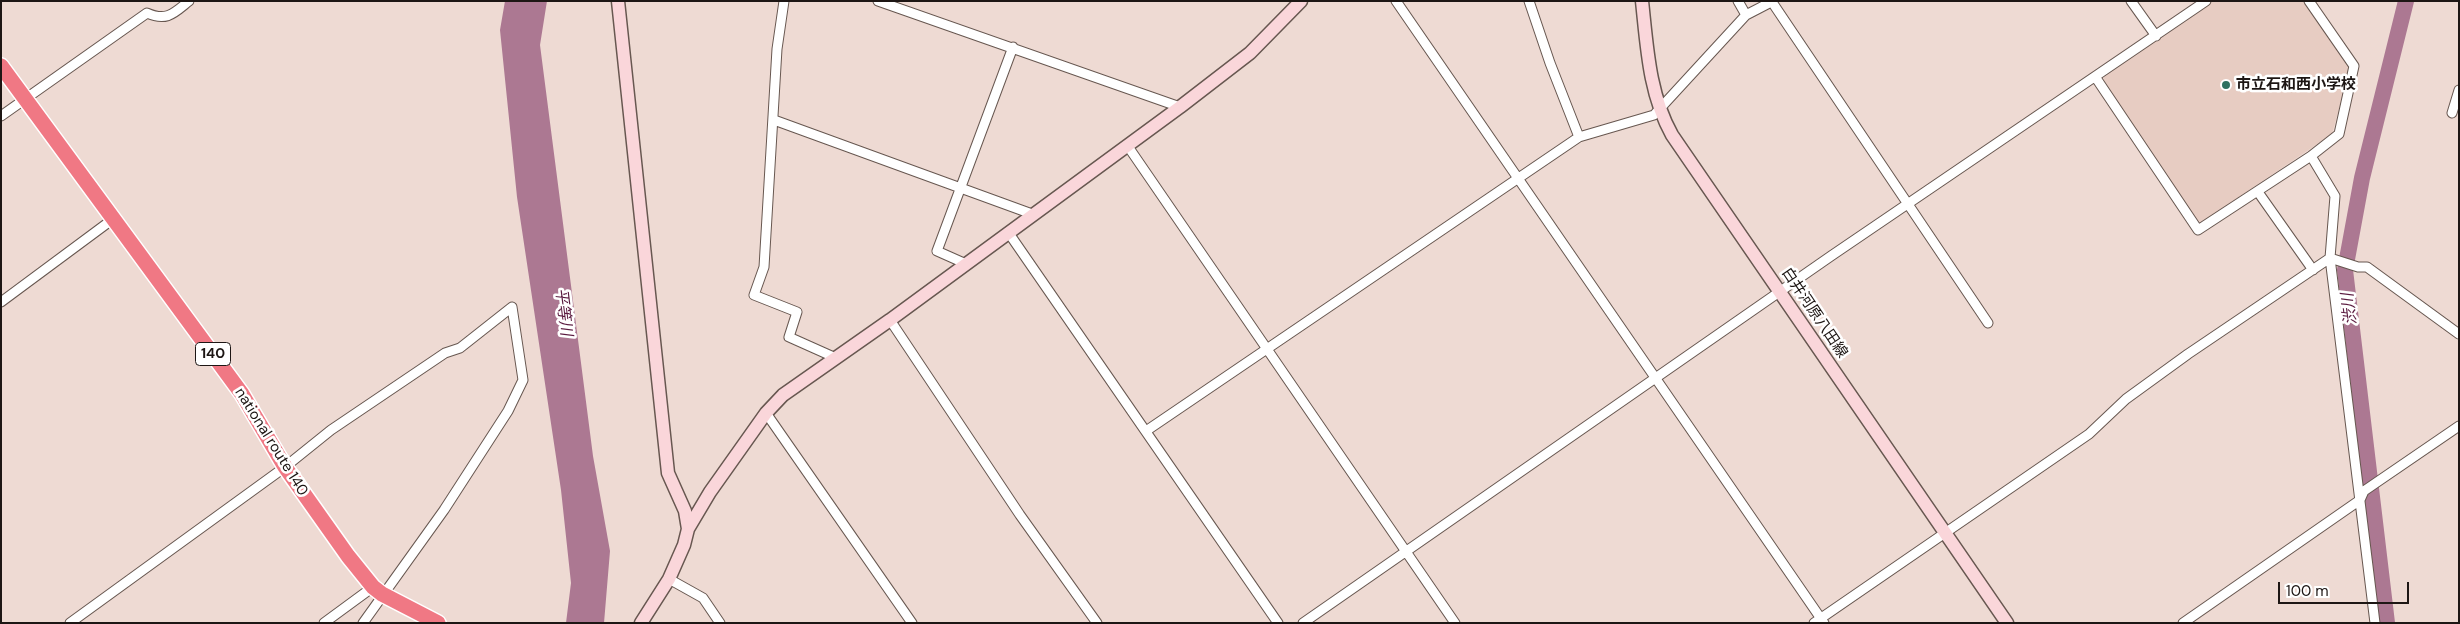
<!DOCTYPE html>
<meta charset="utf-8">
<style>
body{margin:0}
#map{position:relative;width:2460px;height:624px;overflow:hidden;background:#eedad3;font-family:"DM Sans",sans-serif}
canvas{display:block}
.frame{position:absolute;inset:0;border:2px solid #1d1614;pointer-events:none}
.scale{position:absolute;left:2278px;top:582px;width:131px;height:22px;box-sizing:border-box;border:2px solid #1d1614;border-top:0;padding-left:6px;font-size:15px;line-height:18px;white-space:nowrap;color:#1d1614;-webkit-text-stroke:4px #fff;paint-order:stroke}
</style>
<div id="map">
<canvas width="2460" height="624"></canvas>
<div class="frame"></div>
<div class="scale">100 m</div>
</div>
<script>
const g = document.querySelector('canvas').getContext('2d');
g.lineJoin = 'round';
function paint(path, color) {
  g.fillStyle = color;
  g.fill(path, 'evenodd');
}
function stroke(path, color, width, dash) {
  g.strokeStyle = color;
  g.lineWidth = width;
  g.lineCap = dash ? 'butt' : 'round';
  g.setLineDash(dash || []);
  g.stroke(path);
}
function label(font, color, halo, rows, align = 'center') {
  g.font = font + ' "DM Sans","Noto Sans JP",sans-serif';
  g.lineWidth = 5;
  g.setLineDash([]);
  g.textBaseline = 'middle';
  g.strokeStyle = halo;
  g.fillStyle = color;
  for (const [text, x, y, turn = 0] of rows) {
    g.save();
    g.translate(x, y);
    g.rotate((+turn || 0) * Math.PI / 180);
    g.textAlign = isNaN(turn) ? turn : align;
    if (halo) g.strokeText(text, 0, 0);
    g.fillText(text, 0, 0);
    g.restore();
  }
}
paint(new Path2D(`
 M2212,1H2304L2350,69L2332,134L2202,222L2196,221L2103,81L2105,75Z`), '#e7ccc2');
paint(new Path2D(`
 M505,1H547L540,45L593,456L610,551L604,623H566L571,583L561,490L517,197L500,30Z`), '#ac7892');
stroke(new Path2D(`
 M2387,623L2345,270L2362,178L2406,1`), '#ac7892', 16);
const street = new Path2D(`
 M784,1L777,49L764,267L754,295L797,312L789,337L836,358
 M878,1L1180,107
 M1396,1L1824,623
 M1529,1L1550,63L1579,137
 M1738,1L1746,15
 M2131,1L2156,36
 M1772,2L1988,323
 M2096,78L2198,230L2311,156L2339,134L2354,66L2309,1
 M2452,113L2459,90
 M1,116L147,13C167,22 174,13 189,1
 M774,120L1032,214
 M1127,145L1455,623
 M2311,156L2335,196L2330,258L2375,623
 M2258,192L2313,270
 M1008,232L1278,623
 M2330,258L2358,267H2367L2459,334
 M964,263L937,251L1013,47
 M1,302L113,219
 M890,320L1020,515L1097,623
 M766,413L912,623
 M1146,431L1579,137L1654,115L1746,15L1773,1
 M669,579L703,598L720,623
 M70,623L285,467L331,430L445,353L460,348L512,307L523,380L508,411L444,510L363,623
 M324,623L373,587
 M1303,623L1831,256L2206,1
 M1814,623L2089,434L2126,399L2188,354L2330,258
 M2183,623L2360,500L2364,491L2459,426`);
const secondary = new Path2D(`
 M618,1L668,473L685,511L688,529
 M1642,1C1647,47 1649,94 1672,135L2007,623
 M641,623L669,579L684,545L688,529L710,492L766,413L783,395L890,320L1180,107L1250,53L1301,1`);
const highway = new Path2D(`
 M1,66L242,394L285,467L348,556L373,587L382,594L438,623`);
stroke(street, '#675750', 11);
stroke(secondary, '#675750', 15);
stroke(highway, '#fff', 18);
stroke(street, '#fff', 9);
stroke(secondary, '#fad6da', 12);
stroke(highway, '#f07884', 15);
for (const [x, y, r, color] of [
 [2226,85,5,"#2e7161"]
]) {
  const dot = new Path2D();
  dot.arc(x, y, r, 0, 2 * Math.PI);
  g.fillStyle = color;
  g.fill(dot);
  stroke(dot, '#fff', 2);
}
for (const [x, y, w] of [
 [213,354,35]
]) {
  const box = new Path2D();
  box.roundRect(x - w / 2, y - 11.5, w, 23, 4);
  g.fillStyle = '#fff';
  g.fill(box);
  stroke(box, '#1d1614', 1);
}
label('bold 14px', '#1d1614', null, [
 ["140",213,354]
]);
label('bold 15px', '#1d1614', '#fff', [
 ["市立石和西小学校",2236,85]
], 'left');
label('15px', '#1d1614', '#fff', [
 ["白井河原八田線",1814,313,56],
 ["national route 140",271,442,58]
]);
label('italic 16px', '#5a1a3f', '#fff', [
 ["渋川",2350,309,-97],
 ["平等川",563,312,83]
]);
</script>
